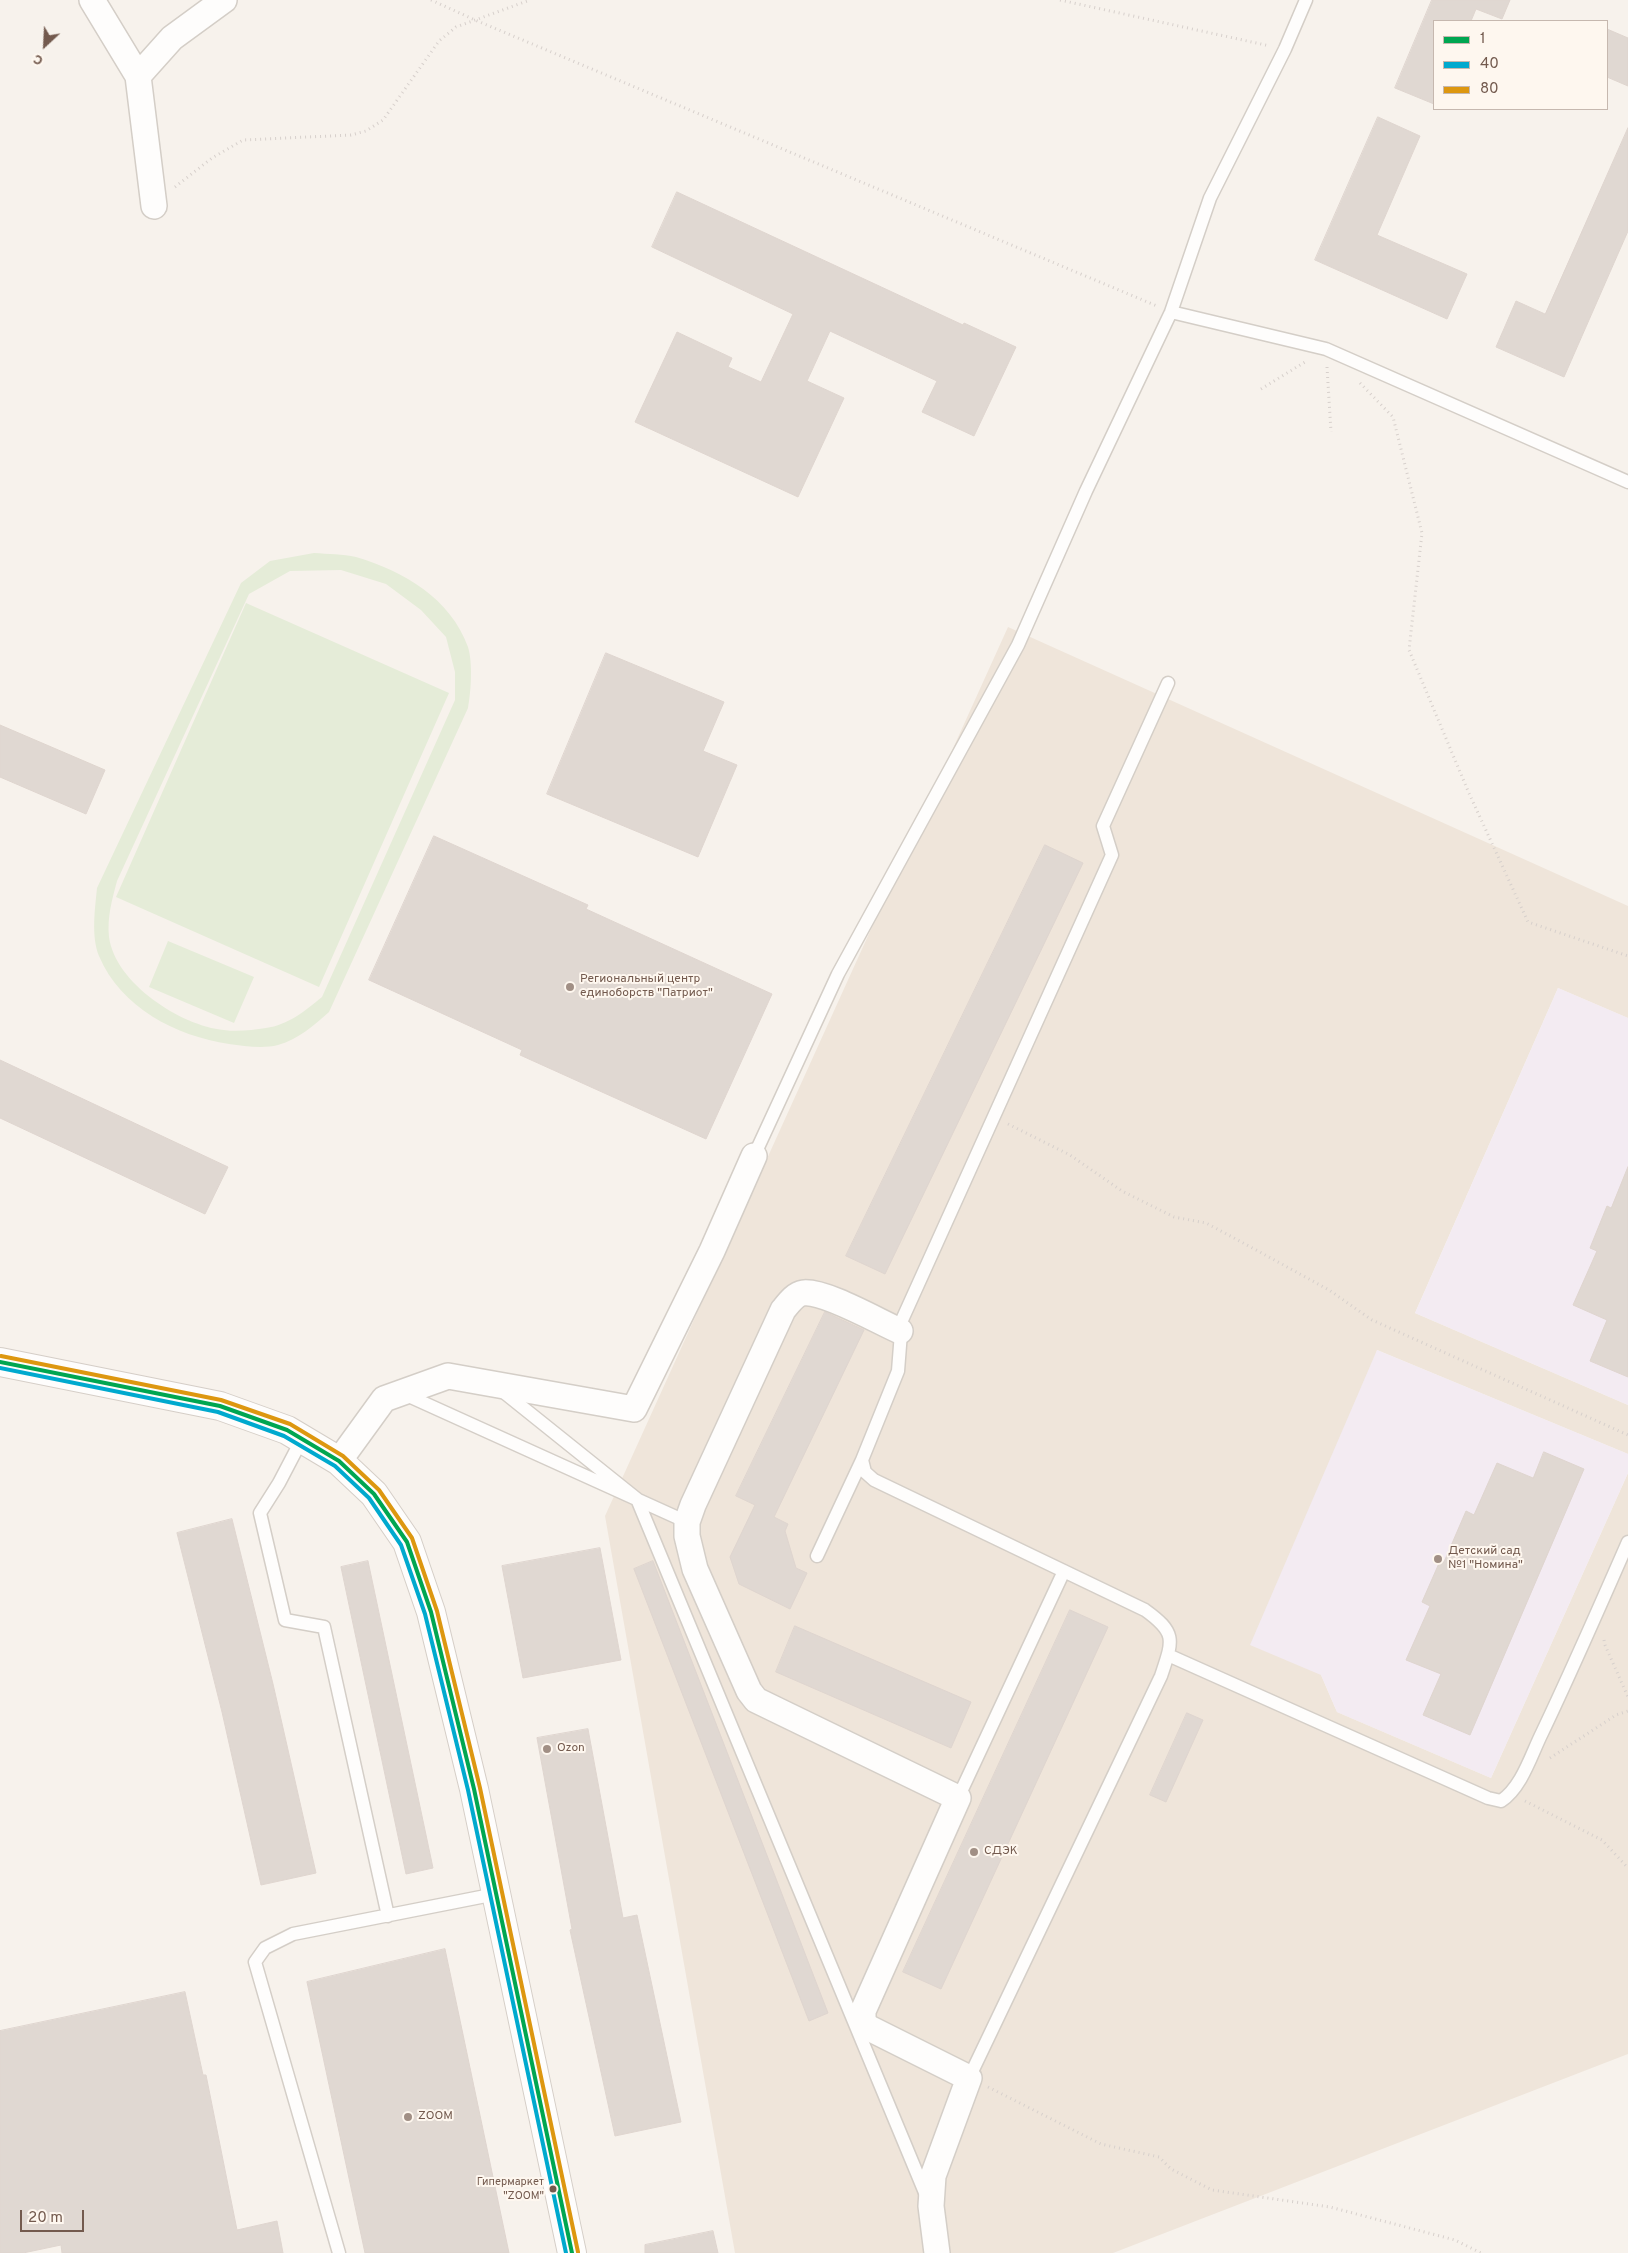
<!DOCTYPE html>
<meta charset="utf-8">
<style>
body{margin:0}
#map{position:relative;width:1628px;height:2253px;overflow:hidden;background:#f7f2ec;font-family:Overpass,sans-serif}
canvas{display:block}
.legend{position:absolute;left:1433px;top:20px;width:175px;height:90px;box-sizing:border-box;background:#fef7ef;border:1px solid #c6b8af;margin:0;padding:6px 9px;list-style:none;font-size:15px;color:#735a4e}
.legend li{display:flex;align-items:center;gap:10px;height:25px}
.legend b{width:25px;border:1px solid #c6b8af}
.north{position:absolute;left:20px;top:20px;width:50px;height:50px;-webkit-text-stroke:4px #fef7ef;paint-order:stroke;rotate:205deg;font-size:14px;font-weight:700;line-height:20px;text-align:center;color:#735a4e}
.north::after{content:'';display:block;margin:auto;width:18px;height:22px;background:#735a4e;clip-path:polygon(50% 0,100% 100%,50% 72%,0 100%)}
.scale{position:absolute;left:20px;top:2210px;width:64px;height:22px;box-sizing:border-box;border:2px solid #735a4e;border-top:0;padding-left:6px;font-size:15px;line-height:18px;white-space:nowrap;color:#735a4e;-webkit-text-stroke:4px #fef7ef;paint-order:stroke}
</style>
<div id="map">
<canvas width="1628" height="2253"></canvas>
<ul class="legend">
<li><b style="height:6px;background:#00a651"></b>1</li>
<li><b style="height:6px;background:#00a9ce"></b>40</li>
<li><b style="height:6px;background:#dd9710"></b>80</li>
</ul>
<div class="north">С</div>
<div class="scale">20 m</div>
</div>
<script>
const g = document.querySelector('canvas').getContext('2d');
g.lineJoin = 'round';
function paint(path, color) {
  g.fillStyle = color;
  g.fill(path, 'evenodd');
}
function stroke(path, color, width, dash) {
  g.strokeStyle = color;
  g.lineWidth = width;
  g.lineCap = dash ? 'butt' : 'round';
  g.setLineDash(dash || []);
  g.stroke(path);
}
function label(font, color, halo, rows, align = 'center') {
  g.font = font + ' Overpass,sans-serif';
  g.lineWidth = 4;
  g.setLineDash([]);
  g.textBaseline = 'middle';
  g.strokeStyle = halo;
  g.fillStyle = color;
  for (const [text, x, y, turn = 0] of rows) {
    g.save();
    g.translate(x, y);
    g.rotate((+turn || 0) * Math.PI / 180);
    g.textAlign = isNaN(turn) ? turn : align;
    if (halo) g.strokeText(text, 0, 0);
    g.fillText(text, 0, 0);
    g.restore();
  }
}
paint(new Path2D(`
 M1008,627L1628,906V1018L1558,988L1415,1313L1628,1405V1454L1377,1350L1321,1675L1337,1712L1491,1778L1628,1473V2054L1113,2253H735L605,1516Z`), '#efe5da');
paint(new Path2D(`
 M1558,988L1628,1018V1405L1415,1313Z
 M1377,1350L1628,1454V1473L1491,1778L1337,1712L1321,1675L1250,1645Z`), '#f3ebf2');
paint(new Path2D(`
 M314,553C328,554 343,554 356,557C404,571 451,599 468,647C473,663 471,692 468,708L329,1012C313,1026 299,1039 278,1045C263,1049 244,1046 229,1044C176,1036 121,1008 99,956C91,936 95,909 97,888L241,583L270,561ZM341,570L386,584L421,610L446,637L455,672V700L322,997C305,1011 288,1025 266,1028C253,1030 237,1032 224,1030C181,1026 115,983 109,937C107,917 112,900 117,881L249,594L290,571Z
 M246,603L449,693L319,987L116,897Z
 M168,941L254,977L234,1023L149,987Z`), '#e5ecd8');
const building = new Path2D(`
 M1432,0H1510L1502,19L1476,9L1471,21H1434V104L1395,88Z
 M1607,29L1628,38V86L1607,77Z
 M1378,117L1420,136L1377,235L1467,274L1447,319L1315,260Z
 M1628,128V231L1564,377L1496,347L1516,301L1545,314Z
 M677,192L963,325L964,323L1016,347L974,436L922,412L937,381L830,331L807,381L844,398L798,497L635,422L677,332L732,358L728,367L761,382L793,314L652,247Z
 M606,653L724,702L703,751L737,765L698,857L547,794Z
 M0,725L105,770L86,814L0,777Z
 M434,836L588,905L586,909L772,994L706,1139L520,1055L522,1050L369,980Z
 M1045,845L1083,863L885,1274L846,1256Z
 M0,1060L228,1167L205,1214L0,1118Z
 M1628,1167V1377L1590,1361L1607,1320L1573,1305L1597,1251L1590,1248L1607,1206L1611,1208Z
 M825,1312L864,1330L774,1517L788,1524L785,1531L796,1568L807,1573L790,1609L739,1584L730,1557L755,1505L736,1496Z
 M1544,1452L1584,1469L1470,1735L1423,1715L1441,1674L1406,1660L1430,1606L1422,1602L1440,1561L1444,1562L1466,1511L1474,1515L1497,1463L1533,1478Z
 M232,1519L273,1684L316,1873L261,1885L222,1712L177,1533Z
 M600,1548L621,1660L523,1678L502,1566Z
 M368,1561L433,1868L406,1874L341,1567Z
 M653,1561L828,2013L809,2021L634,1569Z
 M1070,1610L1108,1627L941,1989L903,1972Z
 M795,1626L971,1702L951,1748L776,1672Z
 M1187,1713L1203,1720L1166,1802L1150,1795Z
 M588,1729L623,1918L637,1915L681,2122L615,2136L570,1930L572,1929L537,1738Z
 M445,1949L509,2253H365L307,1982Z
 M185,1992L203,2075H206L237,2230L277,2221L283,2253H62L61,2245L23,2253H0V2031Z
 M713,2231L718,2253H645V2245Z`);
paint(building, '#e0d8d2');
stroke(building, '#dfd5cf', 1);
const lane = new Path2D(`
 M1171,312L1326,349L1628,482
 M754,1156L838,974L1018,645L1086,491L1171,312L1210,198L1285,49L1306,0
 M501,1390L637,1499L926,2195
 M402,1393L687,1522
 M302,1439L279,1483L260,1513L285,1620L324,1627L388,1916
 M817,1556L862,1460
 M1168,1655L1488,1798L1501,1801C1522,1787 1531,1755 1542,1733C1572,1670 1600,1606 1628,1542
 M958,1798L1064,1571
 M969,2078L1161,1676C1173,1640 1177,1633 1145,1610L874,1480L865,1472L862,1460L898,1371L902,1320L1112,855L1103,826L1168,683
 M339,2253L255,1962L265,1948L293,1934L496,1894`);
const street = new Path2D(`
 M92,0L138,76L154,206
 M138,76L172,38L224,0
 M900,1331C879,1322 824,1290 803,1293C795,1294 788,1304 783,1310L693,1505L687,1522V1536L695,1569L749,1691L756,1700L958,1798L863,2011V2020L867,2027L969,2078L933,2176L931,2206L937,2253
 M339,1461L384,1399L448,1376L634,1409L712,1251L754,1156`);
const secondary = new Path2D(`
 M0,1362L220,1406L287,1430L339,1461L374,1494L407,1542L431,1612L474,1789L572,2253`);
stroke(lane, '#d4cec7', 15);
stroke(street, '#d4cec7', 28);
stroke(secondary, '#d5cec7', 30);
stroke(new Path2D(`
 M431,0L475,20L1157,306
 M1060,0L1270,46
 M175,187L212,158L243,140L351,135L366,131L383,120L439,41L456,27L530,0
 M1327,367L1331,432
 M1360,383L1393,417L1422,533L1409,650L1468,791L1528,922L1628,956
 M1261,389L1305,362
 M1008,1124L1070,1155L1122,1191L1174,1217L1206,1223L1258,1251L1329,1290L1372,1320L1628,1435
 M1604,1640L1605,1645L1628,1697
 M1550,1758L1616,1715L1628,1711
 M1525,1801L1602,1840L1628,1868
 M988,2087L1101,2144L1159,2157L1171,2169L1212,2190L1330,2207L1455,2240L1481,2253`), '#d7d0cc', 3, [1, 4]);
stroke(lane, '#fefdfc', 12);
stroke(street, '#fefdfc', 25);
stroke(secondary, '#fefdfc', 28);
stroke(new Path2D(`
 M0,1362L220,1406L287,1430L339,1461L374,1494L407,1542L431,1612L474,1789L572,2253`), '#00a651', 4);
stroke(new Path2D(`
 M0,1368L218,1412L284,1436L335,1466L369,1498L401,1545L425,1614L468,1790L566,2253`), '#00a9ce', 4);
stroke(new Path2D(`
 M1,1356L221,1400L290,1424L343,1456L379,1490L412,1538L437,1611L480,1788L578,2252`), '#dd9710', 4);
for (const [x, y, r, color] of [
 [570,987,5,"#a18f85"],
 [1438,1559,5,"#a18f85"],
 [547,1749,5,"#a18f85"],
 [974,1852,5,"#a18f85"],
 [408,2117,5,"#a18f85"],
 [553,2189,4.5,"#735a4e"]
]) {
  const dot = new Path2D();
  dot.arc(x, y, r, 0, 2 * Math.PI);
  g.fillStyle = color;
  g.fill(dot);
  stroke(dot, '#fef7ef', 2);
}
label('11px', '#735a4e', '#fef7ef', [
 ["Гипермаркет",544,2183],
 ["\"ZOOM\"",544,2197]
], 'right');
label('12px', '#735a4e', '#fef7ef', [
 ["Региональный центр",580,980],
 ["единоборств \"Патриот\"",580,994],
 ["Детский сад",1448,1552],
 ["№1 \"Номина\"",1448,1566],
 ["Ozon",557,1749],
 ["СДЭК",984,1852],
 ["ZOOM",418,2117]
], 'left');
</script>
